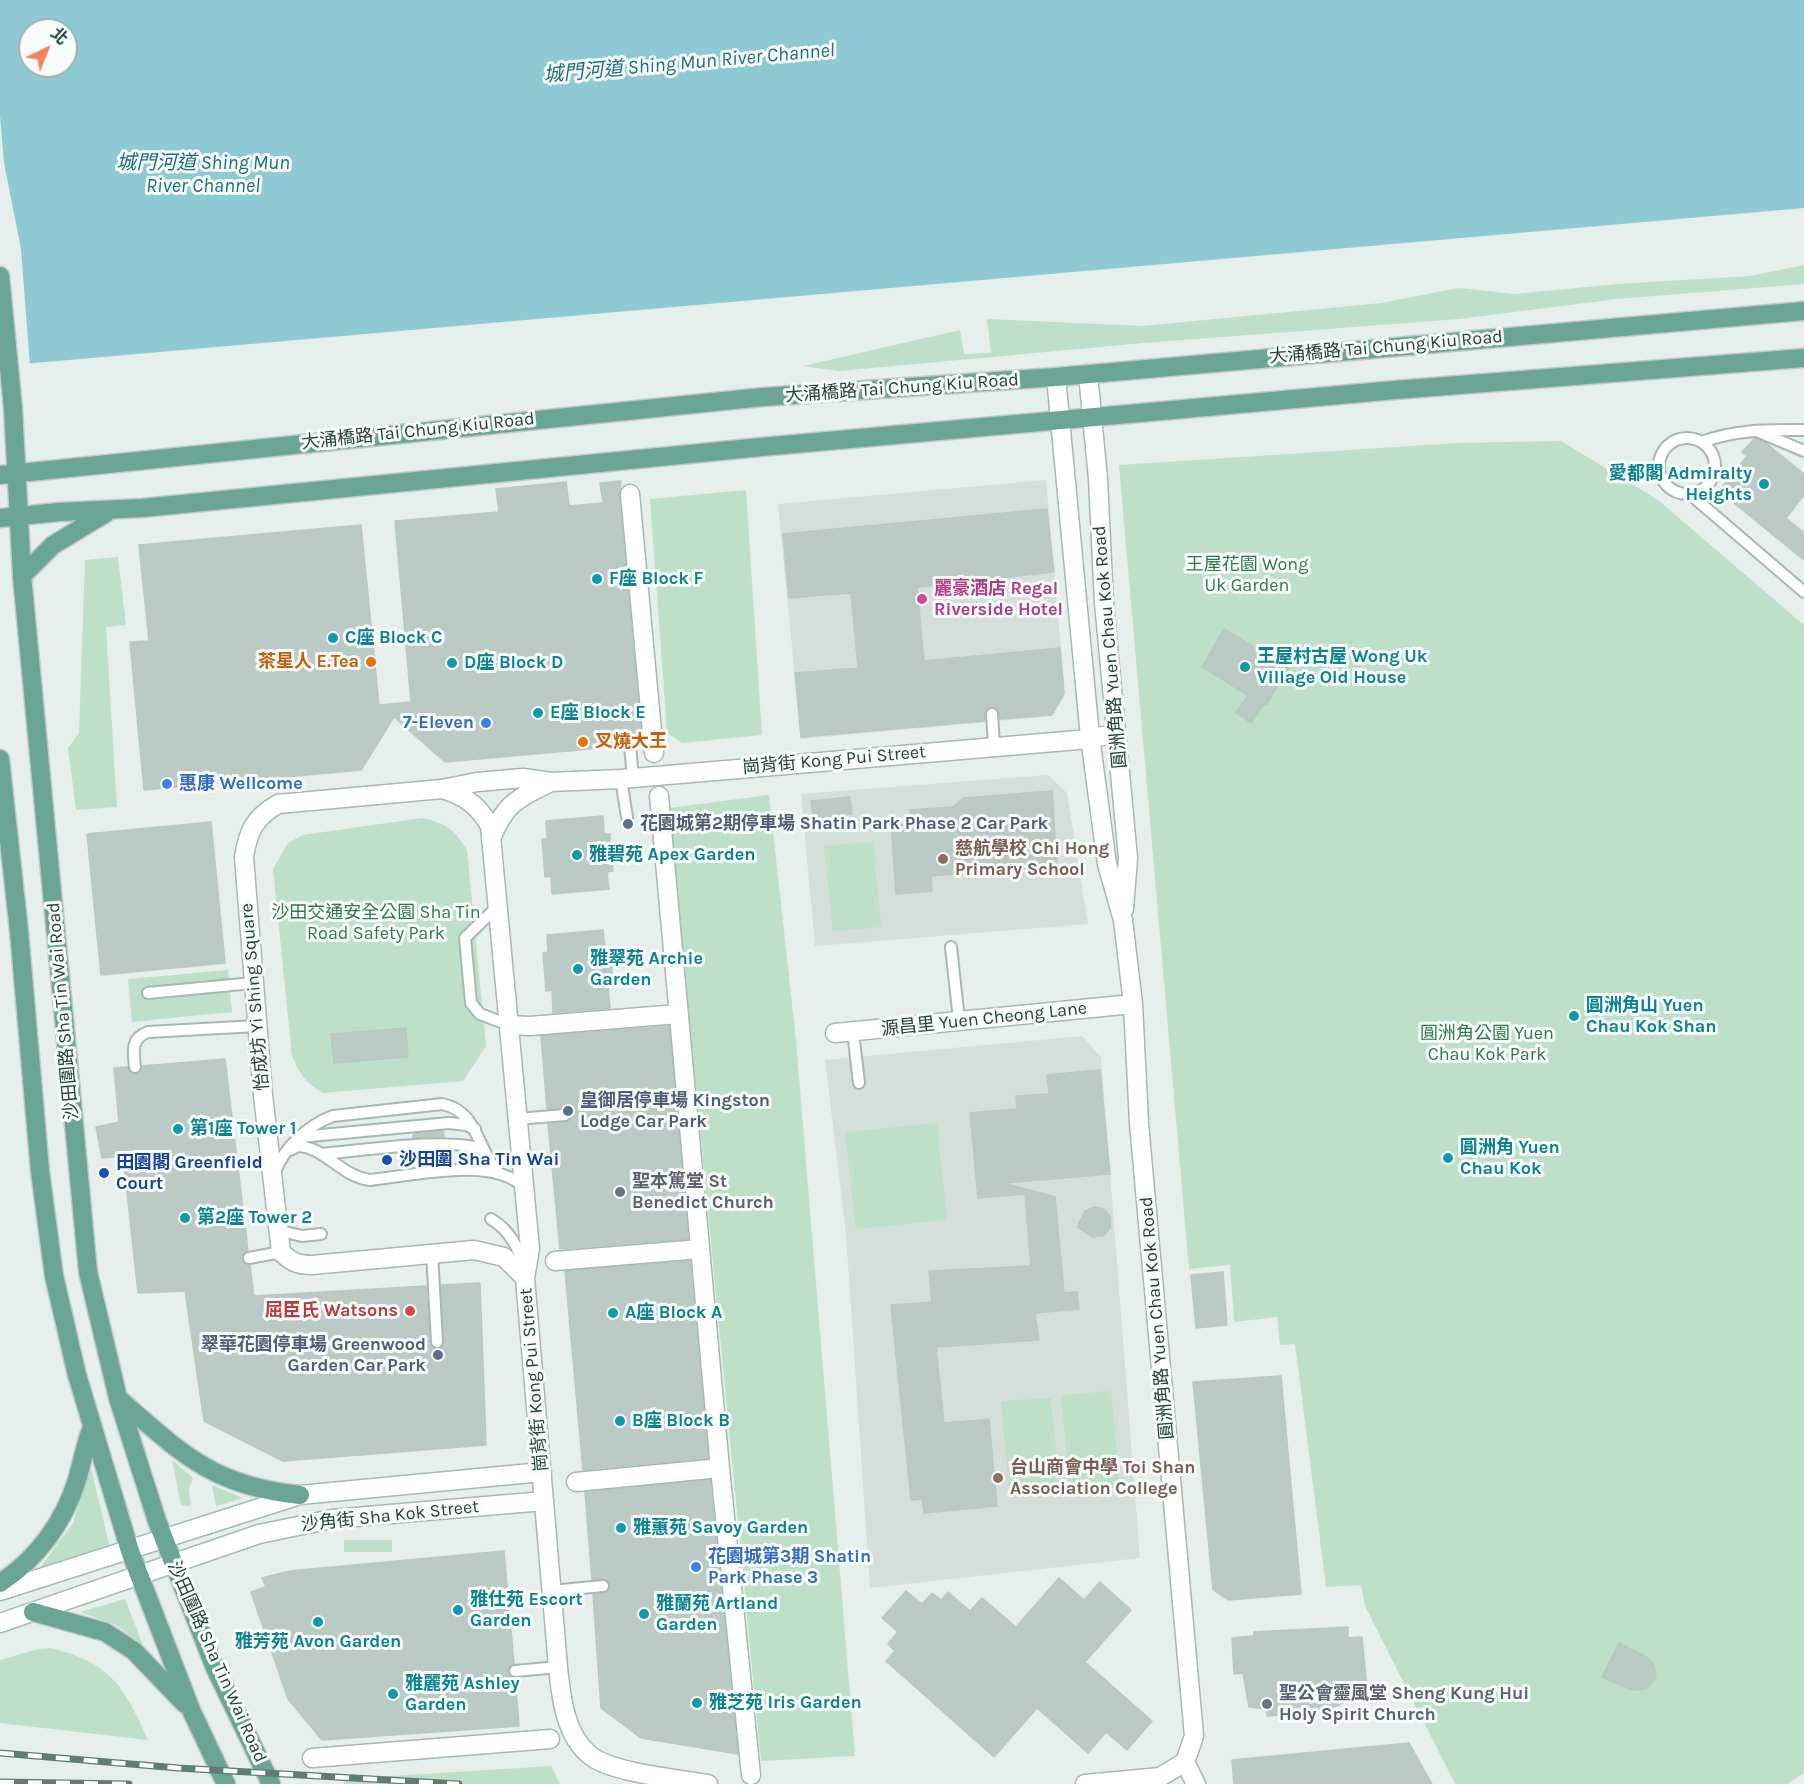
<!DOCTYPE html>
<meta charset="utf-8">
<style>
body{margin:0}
#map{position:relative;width:1804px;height:1784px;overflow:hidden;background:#e6efeb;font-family:Karla,"Noto Sans TC",sans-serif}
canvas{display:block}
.north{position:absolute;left:18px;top:18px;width:60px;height:60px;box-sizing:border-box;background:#f7fbf9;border:2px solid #a3b1ad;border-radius:50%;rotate:43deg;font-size:16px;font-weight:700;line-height:24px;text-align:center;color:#24423a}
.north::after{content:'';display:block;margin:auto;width:21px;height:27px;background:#f4845f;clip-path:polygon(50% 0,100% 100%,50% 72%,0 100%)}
</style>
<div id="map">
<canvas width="1804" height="1784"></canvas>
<div class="north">北</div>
</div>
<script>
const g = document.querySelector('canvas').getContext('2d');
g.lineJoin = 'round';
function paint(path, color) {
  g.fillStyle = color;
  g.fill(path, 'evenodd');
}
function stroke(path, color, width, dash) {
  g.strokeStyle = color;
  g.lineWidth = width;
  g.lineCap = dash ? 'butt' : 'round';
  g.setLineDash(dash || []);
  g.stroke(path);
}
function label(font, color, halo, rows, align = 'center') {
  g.font = font + ' Karla,"Noto Sans TC",sans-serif';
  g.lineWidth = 6;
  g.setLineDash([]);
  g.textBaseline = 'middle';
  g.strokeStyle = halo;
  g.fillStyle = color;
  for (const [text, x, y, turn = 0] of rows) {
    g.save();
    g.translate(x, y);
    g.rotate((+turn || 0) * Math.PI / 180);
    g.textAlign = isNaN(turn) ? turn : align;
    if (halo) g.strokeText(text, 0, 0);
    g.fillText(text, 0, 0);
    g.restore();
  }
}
paint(new Path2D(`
 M1046,480L1065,694L1052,716L801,739L778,504Z
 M1048,775L1067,793L1088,924L815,946L801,794Z
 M1082,1036L1101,1057L1140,1558L870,1588L846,1234L825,1060Z`), '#d4dfda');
paint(new Path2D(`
 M1804,265V284L1617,299L1459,319L1144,343L839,371L803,366L960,330L964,354L991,353L987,319L1143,326L1381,303L1458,288L1515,294L1617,284L1750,276Z
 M1561,441L1658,500L1804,625V1773L1787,1784H1455L1365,1606L1361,1585L1326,1587L1295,1344L1280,1345L1277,1317L1234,1322L1230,1265L1189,1269L1119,465L1457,443Z
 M746,490L762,735L682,743L667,733L650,499Z
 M118,557L126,625L106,627L117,807L76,810L68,748L79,733L85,560Z
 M769,795L796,1040L855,1756L761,1761L669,808Z
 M422,818C446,823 454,829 467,850L486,1046L463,1081L323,1093C306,1084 299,1073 292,1056L273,869L288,843L303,835Z
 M873,842L881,927L833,931L824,846Z
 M228,970L232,1012L132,1022L128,979Z
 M937,1123L947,1220L856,1229L845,1132Z
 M1111,1391L1120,1487L1070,1491L1061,1395Z
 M1051,1398L1060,1493L1010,1497L1001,1401Z
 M172,1460L193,1478L189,1489L191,1506L181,1505Z
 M91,1468L110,1548L39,1569L73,1523Z
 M212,1485L243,1498L216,1506Z
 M344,1540H392V1552H344Z
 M125,1599L143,1645L116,1625L80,1612Z
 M51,1648C111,1663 124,1686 148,1740L0,1723V1660L38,1649Z
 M551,1766L560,1784H344L343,1779Z`), '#bfe0c8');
paint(new Path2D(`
 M0,0H1804V208L0,366ZM30,30H66V66H30Z`), '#8ec9d4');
paint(new Path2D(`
 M0,115L4,163L21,249L30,366L0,369Z`), '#e6efeb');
const building = new Path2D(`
 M1755,438L1766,443L1804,474V495L1786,518L1804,533V560L1719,491L1747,456L1742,452Z
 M621,481L619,495L642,744L637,745L630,739L625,740L623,746L445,762L394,717L361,770L144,790L130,642L149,641L139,545L361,525L379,705L411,702L395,521L499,512L496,489L566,482L569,506L603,503L600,483Z
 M1047,509L1054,572L917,587L924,661L1060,648L1064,694L1052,715L1000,719L998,709L991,707L985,711V721L801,737L795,673L858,668L851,593L789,598L783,534Z
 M1224,629L1289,668L1266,705L1264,704L1251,723L1236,713L1248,695L1202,667Z
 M1052,791L1057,867L931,876L932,891L896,894L891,825L911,824L910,810L953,807L963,798Z
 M850,797L852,814L813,818L811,801Z
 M603,816L604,834H610V843L613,871L607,872L609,889L552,894L551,876L545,877L542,839H547L546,821Z
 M211,822L225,963L101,975L87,834Z
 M603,930L605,948H610L613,985H608L610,1008L553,1013L552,990L546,991L545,978L543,953L548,952L547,935Z
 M669,1026L688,1239L560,1249L548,1124L569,1121L572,1114L568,1108L547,1109L541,1036Z
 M406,1028L408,1057L334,1063L331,1034Z
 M225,1059L248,1251L242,1259L244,1263L250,1265L254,1296L426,1286L430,1343L433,1348L438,1349L444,1342L441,1285L480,1283L486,1445L283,1461L204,1421L185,1291L138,1293L123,1156L102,1158L96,1127L119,1122L114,1068L128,1067L135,1074L140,1073L142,1066Z
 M1100,1070L1110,1174L1004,1183L1055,1197L1064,1293L1077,1292L1079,1309L1035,1313L1039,1340L936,1347L944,1423L989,1419L997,1506L924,1513L922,1499L911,1500L891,1305L932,1302L929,1271L1031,1266L1025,1194L978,1198L970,1113L1017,1109L1016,1096L1049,1094L1047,1075Z
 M443,1131L444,1137L413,1138V1134Z
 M445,1152V1157L415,1160V1153Z
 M1094,1207L1104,1209L1111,1218L1110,1228L1103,1236L1092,1237L1077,1227L1085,1211Z
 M690,1261L708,1458L583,1470L565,1271Z
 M1223,1272L1227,1325L1196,1328L1191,1275Z
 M1281,1376L1301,1594L1228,1600L1213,1590L1193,1382Z
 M710,1480L738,1754L641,1738L601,1708L593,1595L607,1592L610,1586L606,1579L592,1580L585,1492Z
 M504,1551L514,1664L508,1671L509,1676L515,1678L519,1726L322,1740L288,1699L251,1592L266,1587L262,1578L290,1571Z
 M1059,1578L1084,1600L1100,1582L1131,1610L1085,1662L1152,1721L1127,1750L1106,1732L1088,1753L1037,1708L994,1757L886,1661L895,1651L888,1644L898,1632L882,1618L906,1591L922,1604L932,1593L941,1600L948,1592L970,1611L982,1598L1016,1627Z
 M1348,1627V1638L1362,1637L1367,1689L1337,1706L1316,1712L1267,1716V1709L1249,1707L1243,1673L1234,1674L1232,1638L1254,1636V1632Z
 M1619,1643L1645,1656L1654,1663L1656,1678L1646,1689L1632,1690L1602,1677Z
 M1409,1743L1432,1784H1234L1232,1760Z`);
paint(building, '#bbcac4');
stroke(building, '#b8c9c2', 1.5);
const lane = new Path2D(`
 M1759,432L1804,451
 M1659 466a28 28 0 1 1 56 0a28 28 0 1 1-56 0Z
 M1702,442C1736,429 1769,430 1804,430
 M1691,495L1804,592
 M992,714L994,745
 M630,746L633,778
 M621,779L627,817
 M498,906L465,938L471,1003L480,1014L509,1025
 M951,947L959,1020
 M148,993L253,983
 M853,1032L859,1083
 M135,1067C133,1051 131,1038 148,1032L257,1026
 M517,1119L565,1115
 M300,1137L449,1123L466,1125L475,1129
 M290,1150L298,1146C325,1147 340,1176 370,1180C411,1176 495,1155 524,1188
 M321,1154C360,1151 452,1136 484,1150
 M274,1175C282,1149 308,1125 333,1116L442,1104C478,1111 476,1148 498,1172
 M491,1219C508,1229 519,1247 523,1266
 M277,1230L302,1236L321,1234
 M432,1253L437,1342
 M249,1258L281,1252
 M551,1591L603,1586
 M515,1671L558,1667`);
const street = new Path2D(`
 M1088,374L1098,479L1104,603L1128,858L1124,909
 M1056,377L1090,737L1107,864L1123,920L1133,1004L1139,1123L1194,1736L1185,1762L1196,1784
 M630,494L654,753
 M442,789C465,796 478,805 490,826L530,1249L525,1278L558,1667C561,1697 565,1736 591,1756C613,1773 679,1779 708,1784
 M659,796L720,1468L751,1775
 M491,839C504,804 519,797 551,782
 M509,1025L530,1026L678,1014
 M835,1033L1133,1004
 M555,1261L700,1249
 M525,1278L504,1257L474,1250L312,1265C298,1265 291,1262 281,1252L263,1095L244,857C248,831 255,817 278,804L442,789L477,782L523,778L551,782L621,779L1078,740L1116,734
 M576,1482L720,1468
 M312,1758L550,1739
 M1085,1784L1160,1777L1185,1762`);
const secondary = new Path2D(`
 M0,1591L300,1495L542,1472
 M0,1623L259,1534L332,1519L544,1501`);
const primary = new Path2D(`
 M0,276L13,408L22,576L88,1272L118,1398L157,1521L215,1668L271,1784
 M0,475L763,397L1056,377L1804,311
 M0,518L59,512L142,508L761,447L1395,390L1804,358
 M22,576L53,545L106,513
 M0,759L19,931L40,1171L54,1276L77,1375L130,1551L191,1710L226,1784
 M119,1399C182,1454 213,1486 300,1495
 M0,1583C37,1559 64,1522 77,1480C82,1463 85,1445 92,1427
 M33,1612L105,1632L134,1651L185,1704`);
stroke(lane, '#a8b8b2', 14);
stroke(street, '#a8b8b2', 21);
stroke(secondary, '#a4bbb3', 21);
stroke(primary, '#c2cac8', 21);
stroke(lane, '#fff', 10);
stroke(street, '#fff', 18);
stroke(secondary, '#fff', 18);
stroke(primary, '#6aa596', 18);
const rail = new Path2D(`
 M0,1753L178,1768L459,1784
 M0,1782L129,1784`);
stroke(rail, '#5f7d75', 7);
stroke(rail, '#f7fbf9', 4.5, [14]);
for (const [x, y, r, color] of [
 [1764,484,6,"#0f9aa8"],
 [597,579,6,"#0f9aa8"],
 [922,599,6,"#d1479c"],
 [333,638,6,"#0f9aa8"],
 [371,662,6,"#e8710a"],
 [452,663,6,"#0f9aa8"],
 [1245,667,6,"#0f9aa8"],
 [538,713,6,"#0f9aa8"],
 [486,723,6,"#3f7fe0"],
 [583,742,6,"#e8710a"],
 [167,784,6,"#3f7fe0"],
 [628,824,6,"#5c6f8a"],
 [577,855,6,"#0f9aa8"],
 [943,859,6,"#8d6e63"],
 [578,969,6,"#0f9aa8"],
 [1574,1016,6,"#0f9aa8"],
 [568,1111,6,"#5c6f8a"],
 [178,1129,6,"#0f9aa8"],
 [1448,1158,6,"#0f9aa8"],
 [387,1160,6,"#1a4fb4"],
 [104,1173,6,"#1a4fb4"],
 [620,1192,6,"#6b7280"],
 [185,1218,6,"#0f9aa8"],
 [410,1311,6,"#e0444e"],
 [613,1313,6,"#0f9aa8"],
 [438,1355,6,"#5c6f8a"],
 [620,1421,6,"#0f9aa8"],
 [998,1478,6,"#8d6e63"],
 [621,1528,6,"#0f9aa8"],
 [696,1567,6,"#3f7fe0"],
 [458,1610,6,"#0f9aa8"],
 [644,1614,6,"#0f9aa8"],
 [318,1622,6,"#0f9aa8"],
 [393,1694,6,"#0f9aa8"],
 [697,1703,6,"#0f9aa8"],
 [1267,1704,6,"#6b7280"]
]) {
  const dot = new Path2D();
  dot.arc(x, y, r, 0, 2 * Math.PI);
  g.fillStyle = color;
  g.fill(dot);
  stroke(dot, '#f7fbf9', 2);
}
label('18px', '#24423a', '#f7fbf9', [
 ["大涌橋路 Tai Chung Kiu Road",1386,347,-5],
 ["大涌橋路 Tai Chung Kiu Road",902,388,-4],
 ["大涌橋路 Tai Chung Kiu Road",418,431,-6],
 ["圓洲角路 Yuen Chau Kok Road",1110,647,-95],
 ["崗背街 Kong Pui Street",834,760,-5],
 ["怡成坊 Yi Shing Square",255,997,-95],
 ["沙田圍路 Sha Tin Wai Road",63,1011,-95],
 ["源昌里 Yuen Cheong Lane",984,1019,-6],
 ["圓洲角路 Yuen Chau Kok Road",1157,1318,-95],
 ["崗背街 Kong Pui Street",534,1380,-95],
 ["沙角街 Sha Kok Street",390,1516,-6],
 ["沙田圍路 Sha Tin Wai Road",217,1662,66]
]);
label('bold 18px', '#0d838f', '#f7fbf9', [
 ["愛都閣 Admiralty",1752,474,"right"],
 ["Heights",1752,495,"right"],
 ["F座 Block F",609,579],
 ["C座 Block C",345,638],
 ["王屋村古屋 Wong Uk",1257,657],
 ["Village Old House",1257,678],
 ["D座 Block D",464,663],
 ["E座 Block E",550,713],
 ["雅碧苑 Apex Garden",589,855],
 ["雅翠苑 Archie",590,959],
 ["Garden",590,980],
 ["圓洲角山 Yuen",1586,1006],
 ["Chau Kok Shan",1586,1027],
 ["第1座 Tower 1",190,1129],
 ["圓洲角 Yuen",1460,1148],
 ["Chau Kok",1460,1169],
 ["第2座 Tower 2",197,1218],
 ["A座 Block A",625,1313],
 ["B座 Block B",632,1421],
 ["雅蕙苑 Savoy Garden",633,1528],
 ["雅仕苑 Escort",470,1600],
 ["Garden",470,1621],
 ["雅蘭苑 Artland",656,1604],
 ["Garden",656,1625],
 ["雅芳苑 Avon Garden",318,1642,"center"],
 ["雅麗苑 Ashley",405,1684],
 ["Garden",405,1705],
 ["雅芝苑 Iris Garden",709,1703]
], 'left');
label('18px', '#2d7a4b', '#f7fbf9', [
 ["王屋花園 Wong",1247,565],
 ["Uk Garden",1247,586],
 ["沙田交通安全公園 Sha Tin",376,913],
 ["Road Safety Park",376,934],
 ["圓洲角公園 Yuen",1487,1034],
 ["Chau Kok Park",1487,1055]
]);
label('bold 18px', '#b23c85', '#f7fbf9', [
 ["麗豪酒店 Regal",934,589],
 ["Riverside Hotel",934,610]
], 'left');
label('bold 18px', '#c56008', '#f7fbf9', [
 ["茶星人 E.Tea",359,662],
 ["叉燒大王",595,742,"left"]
], 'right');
label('bold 18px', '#366cbe', '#f7fbf9', [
 ["7-Eleven",474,723,"right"],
 ["惠康 Wellcome",179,784],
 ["花園城第3期 Shatin",708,1557],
 ["Park Phase 3",708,1578]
], 'left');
label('bold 18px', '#4e5e75', '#f7fbf9', [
 ["花園城第2期停車場 Shatin Park Phase 2 Car Park",640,824],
 ["皇御居停車場 Kingston",580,1101],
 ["Lodge Car Park",580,1122],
 ["翠華花園停車場 Greenwood",426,1345,"right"],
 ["Garden Car Park",426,1366,"right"]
], 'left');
label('bold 18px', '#785e54', '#f7fbf9', [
 ["慈航學校 Chi Hong",955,849],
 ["Primary School",955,870],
 ["台山商會中學 Toi Shan",1010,1468],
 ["Association College",1010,1489]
], 'left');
label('bold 18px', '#164399', '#f7fbf9', [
 ["沙田圍 Sha Tin Wai",399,1160],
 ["田園閣 Greenfield",116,1163],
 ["Court",116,1184]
], 'left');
label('bold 18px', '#5b616d', '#f7fbf9', [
 ["聖本篤堂 St",632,1182],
 ["Benedict Church",632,1203],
 ["聖公會靈風堂 Sheng Kung Hui",1279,1694],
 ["Holy Spirit Church",1279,1715]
], 'left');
label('bold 18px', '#be3a42', '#f7fbf9', [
 ["屈臣氏 Watsons",398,1311]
], 'right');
label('italic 20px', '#1c6f80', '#f7fbf9', [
 ["城門河道 Shing Mun River Channel",689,63,-5],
 ["城門河道 Shing Mun",203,163],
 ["River Channel",203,186]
]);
</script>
